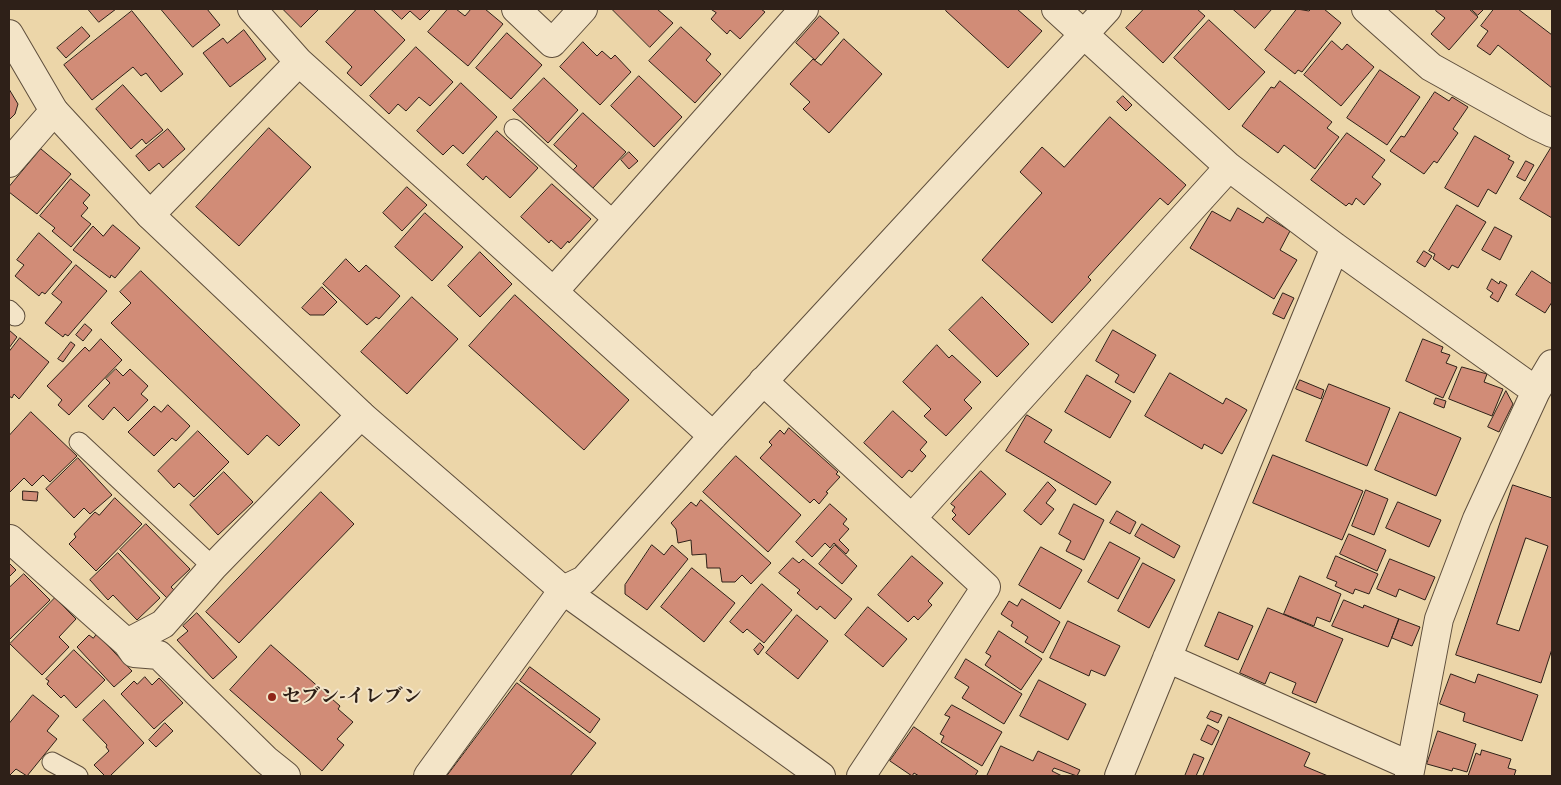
<!DOCTYPE html>
<meta charset="utf-8">
<style>
body{margin:0}
#map{position:relative;width:1561px;height:785px;overflow:hidden;background:#ecd6a9;font-family:Alegreya,serif}
canvas{display:block}
.frame{position:absolute;inset:0;border:10px solid #2e2018;pointer-events:none}
</style>
<div id="map">
<canvas width="1561" height="785"></canvas>
<div class="frame"></div>
</div>
<script>
const g = document.querySelector('canvas').getContext('2d');
g.lineJoin = 'round';
function paint(path, color) {
  g.fillStyle = color;
  g.fill(path, 'evenodd');
}
function stroke(path, color, width, dash) {
  g.strokeStyle = color;
  g.lineWidth = width;
  g.lineCap = dash ? 'butt' : 'round';
  g.setLineDash(dash || []);
  g.stroke(path);
}
function label(font, color, halo, rows, align = 'center') {
  g.font = font + ' Alegreya,"Noto Serif JP",serif';
  g.lineWidth = 4;
  g.setLineDash([]);
  g.textBaseline = 'middle';
  g.strokeStyle = halo;
  g.fillStyle = color;
  for (const [text, x, y, turn = 0] of rows) {
    g.save();
    g.translate(x, y);
    g.rotate((+turn || 0) * Math.PI / 180);
    g.textAlign = isNaN(turn) ? turn : align;
    if (halo) g.strokeText(text, 0, 0);
    g.fillText(text, 0, 0);
    g.restore();
  }
}
const building = new Path2D(`
 M88,9H116L99,22Z
 M161,9H207L220,25L193,47Z
 M283,9H319L301,27Z
 M357,9H373L405,40L361,86L347,73L352,67L326,42Z
 M391,9H431L420,20L410,11L402,19Z
 M448,9H456L465,16L471,9H485L503,24L468,66L428,32Z
 M612,9H657L673,23L650,47Z
 M711,9H761L765,12L740,39L730,30L727,34L711,19L716,13Z
 M947,9H1017L1042,31L1008,68L946,11Z
 M1144,9H1197L1205,16L1163,63L1126,28Z
 M1233,9H1272L1255,28Z
 M1297,9L1309,11L1311,9H1324L1341,23L1302,72L1298,70L1295,74L1265,50Z
 M1437,9H1469L1478,17L1449,50L1431,34L1445,18L1436,11Z
 M1471,9H1484L1478,15Z
 M1494,9H1518L1552,35V88L1498,45L1490,55L1477,46L1488,31L1481,26Z
 M132,11L183,74L161,92L146,73L141,76L133,67L92,100L64,65Z
 M820,16L839,33L815,60L796,43Z
 M1209,20L1265,72L1229,110L1174,58Z
 M82,27L90,36L66,58L57,48Z
 M681,27L711,54L706,60L721,74L695,103L649,61Z
 M244,30L266,59L230,87L203,53L223,38L227,43Z
 M507,33L542,65L511,99L476,68Z
 M844,39L882,74L829,133L803,109L810,102L790,84L813,59L821,65Z
 M1332,41L1342,50L1347,44L1374,67L1341,106L1304,75Z
 M583,42L597,56L602,51L611,59L615,55L631,72L600,105L560,67Z
 M416,47L453,82L430,106L419,97L406,111L398,104L389,114L370,96Z
 M1380,70L1420,97L1387,145L1347,118Z
 M639,76L682,117L654,147L611,106Z
 M544,78L578,110L548,143L513,110Z
 M1280,81L1332,122L1327,128L1339,137L1315,169L1284,145L1278,153L1242,126L1271,87L1274,88Z
 M461,83L497,117L463,154L453,145L443,155L417,131Z
 M123,85L163,130L146,144L142,139L131,149L96,109Z
 M9,89L18,104L15,114L9,120Z
 M1435,92L1449,101L1452,97L1468,107L1453,129L1458,133L1437,163L1434,161L1424,174L1390,151L1401,136L1404,137Z
 M1123,96L1132,105L1126,111L1117,102Z
 M583,113L626,152L593,188L573,170L577,166L554,145Z
 M1110,117L1186,185L1168,205L1160,198L1088,277L1091,280L1052,323L982,260L1042,193L1020,172L1042,147L1064,167Z
 M269,128L311,167L239,246L196,207Z
 M168,129L185,149L163,168L159,163L149,171L136,156Z
 M497,131L538,168L510,198L486,176L483,180L467,165Z
 M1347,133L1385,160L1372,177L1381,184L1364,205L1356,198L1352,205L1349,203L1346,206L1311,180Z
 M1475,136L1510,156L1508,159L1514,162L1496,194L1488,189L1478,207L1445,188Z
 M1552,146V218L1520,199Z
 M41,149L71,174L37,214L9,192V187Z
 M629,152L638,161L629,169L621,160Z
 M1526,161L1534,165L1525,181L1517,177Z
 M71,179L90,195L83,203L88,208L81,216L91,224L71,247L52,231L55,228L40,216Z
 M552,184L591,219L569,243L568,241L561,249L551,240L549,243L521,217Z
 M407,187L427,205L402,231L383,213Z
 M1457,205L1486,222L1458,268L1452,265L1449,270L1433,259L1435,254L1429,251Z
 M1238,208L1263,223L1267,217L1290,231L1280,250L1297,260L1274,299L1190,248L1212,211L1230,221Z
 M425,213L463,247L432,281L395,247Z
 M113,225L140,248L115,278L111,275L110,278L73,250L93,226L103,236Z
 M1495,227L1512,236L1500,260L1482,250Z
 M39,233L72,262L45,294L42,292L39,296L15,276L24,265L17,260Z
 M1424,251L1432,256L1425,267L1417,262Z
 M480,252L512,284L480,317L448,286Z
 M346,259L359,272L366,265L400,296L379,319L376,317L367,325L323,284Z
 M76,265L107,291L68,336L65,334L63,337L45,323L62,302L52,294Z
 M141,271L300,425L279,446L267,435L248,455L111,323L131,303L120,292Z
 M1532,271L1552,284V302L1545,313L1516,295Z
 M1492,279L1499,284L1500,281L1507,285L1498,302L1490,297L1493,293L1487,289Z
 M322,287L337,302L324,315H310L302,308Z
 M1283,293L1294,298L1284,319L1273,314Z
 M515,295L629,400L584,450L469,346Z
 M412,297L458,339L407,394L361,352Z
 M982,297L1029,344L997,377L949,330Z
 M85,324L92,330L83,341L76,335Z
 M9,330L17,337L9,348Z
 M1113,330L1156,355L1134,393L1115,382L1119,375L1096,361Z
 M20,338L49,362L19,399L14,394L12,398L9,396V352Z
 M101,339L122,360L69,415L58,405L62,400L47,386L85,347L89,351Z
 M1423,339L1443,347L1441,352L1450,355L1446,363L1457,367L1443,398L1406,381Z
 M71,342L75,345L63,362L58,359Z
 M937,345L949,358L952,355L981,382L964,400L972,408L946,436L924,416L931,409L903,382Z
 M1462,367L1487,374L1484,382L1503,389L1492,416L1449,399Z
 M116,369L123,376L130,369L148,386L141,394L148,400L128,421L114,407L103,420L88,406L110,383L106,379Z
 M1170,373L1223,404L1226,398L1247,410L1222,454L1204,444L1202,449L1145,416Z
 M1087,375L1131,401L1110,438L1065,412Z
 M1300,380L1324,390L1321,399L1296,389Z
 M1329,384L1390,408L1367,466L1306,441Z
 M1506,391L1513,404L1499,432L1488,427Z
 M1436,398L1446,401L1444,408L1434,404Z
 M168,405L190,426L176,441L172,438L154,456L128,432L154,406L161,412Z
 M893,411L927,442L920,450L926,456L912,472L909,470L902,478L864,443Z
 M31,412L77,456L50,482L43,475L32,486L24,478L9,493V436Z
 M1400,412L1461,438L1436,496L1375,470Z
 M1027,415L1052,430L1044,442L1111,482L1096,505L1006,451Z
 M789,428L838,472L836,474L840,477L826,492L828,493L819,504L814,499L810,503L760,458L772,445L769,442L780,430L784,434Z
 M198,431L229,462L194,497L179,483L174,488L158,471Z
 M1273,455L1363,491L1342,540L1253,503Z
 M736,456L801,515L768,552L703,492Z
 M78,458L112,495L90,514L84,508L74,518L46,489Z
 M981,471L1006,494L969,535L952,519L956,515L952,511L955,507L951,504Z
 M224,472L253,502L218,535L190,505Z
 M1048,482L1056,490L1046,503L1054,509L1041,525L1024,511Z
 M1513,485L1552,498V649L1541,683L1456,655ZM1526,538L1548,546L1519,631L1497,624Z
 M1366,490L1388,499L1374,535L1352,526Z
 M23,491L38,492L37,501L23,500Z
 M321,492L354,524L239,643L206,612Z
 M115,498L142,524L96,571L69,544L76,537L74,534L95,512L99,515Z
 M701,500L771,563L751,584L742,575L735,582H722L720,568H707L706,554L692,555L691,540L678,543L676,529L671,523L691,502L696,506Z
 M1398,502L1441,520L1429,547L1386,528Z
 M830,504L847,519L843,524L849,529L839,540L849,550L846,554L834,543L830,548L825,543L812,557L796,542Z
 M1074,504L1104,520L1084,560L1066,551L1071,541L1059,534Z
 M1117,511L1136,522L1130,534L1110,523Z
 M146,524L190,569L171,587L174,590L167,598L120,550Z
 M1142,524L1180,546L1174,558L1135,536Z
 M1349,534L1386,550L1377,571L1340,554Z
 M1110,542L1140,558L1118,599L1088,582Z
 M652,545L664,555L672,545L688,559L647,610L625,594V585Z
 M835,545L857,566L842,584L819,564Z
 M1041,547L1082,570L1060,609L1019,585Z
 M118,553L160,598L137,620L113,595L108,600L90,580Z
 M912,556L943,583L928,601L932,605L918,620L914,616L908,622L878,595Z
 M1336,556L1378,574L1369,594L1355,589L1353,594L1335,586L1337,582L1327,578Z
 M793,558L799,563L803,559L852,599L835,619L820,606L817,610L797,593L800,590L779,573Z
 M1390,559L1435,577L1425,600L1399,589L1396,597L1377,589Z
 M9,563L16,570L9,577Z
 M1143,563L1175,580L1149,628L1118,611Z
 M692,568L735,603L704,642L661,607Z
 M24,574L50,600L9,640V588Z
 M1300,576L1341,594L1330,622L1317,617L1314,626L1284,614Z
 M762,584L792,610L764,643L747,629L743,633L730,622Z
 M55,598L76,619L59,637L69,647L42,675L10,644Z
 M1022,599L1060,622L1043,653L1025,642L1028,637L1011,626L1013,622L1001,614L1009,601L1017,606Z
 M1344,600L1363,608L1364,605L1399,619L1388,647L1332,626Z
 M868,607L907,639L883,667L845,635Z
 M1268,608L1343,639L1316,703L1292,693L1296,683L1270,672L1265,684L1240,673Z
 M1219,612L1253,626L1238,660L1205,646Z
 M197,613L237,657L213,679L177,640L188,631L183,626Z
 M797,615L828,641L798,679L766,653Z
 M1399,619L1420,627L1412,646L1392,638Z
 M1068,621L1120,646L1105,676L1091,670L1089,676L1050,658Z
 M999,631L1042,659L1021,690L985,665L991,656L986,653Z
 M97,634L132,671L114,687L77,647L89,635L93,638Z
 M760,643L764,647L758,655L754,650Z
 M271,645L340,706L338,709L353,722L337,739L344,745L322,771L230,690Z
 M74,650L105,680L76,708L64,695L61,698L47,684L49,681L46,679Z
 M966,659L1022,694L1004,724L962,698L969,687L955,678Z
 M530,667L600,719L590,733L520,681Z
 M1451,674L1475,683L1478,674L1538,695L1522,741L1463,721L1465,713L1440,704Z
 M145,677L152,685L159,678L183,703L154,729L121,694L134,681L137,684Z
 M1039,680L1086,704L1068,740L1020,716Z
 M517,683L596,743L570,776H447Z
 M33,695L59,716L47,731L57,739L27,776L16,769L9,776V724Z
 M104,700L144,743L110,776H105L94,765L109,751L106,747L107,745L83,720Z
 M952,705L1002,732L982,766L941,742L944,736L940,734L950,717L945,715Z
 M1211,711L1222,715L1218,723L1207,718Z
 M1229,717L1310,753L1304,766L1328,776H1203Z
 M165,723L173,731L156,747L149,740Z
 M1208,725L1219,731L1212,745L1201,740Z
 M914,727L978,771L975,776H919L914,773L912,776L890,761Z
 M1438,731L1476,744L1467,772L1453,768L1452,771L1427,764Z
 M1001,746L1033,761L1038,751L1080,770L1077,776L1054,768L1052,771L1062,776H987Z
 M1482,750L1511,759L1508,768L1516,770L1514,776H1468L1476,753L1480,755Z
 M1194,754L1204,758L1196,776H1185Z`);
paint(building, '#d18c77');
stroke(building, '#2e2018', 1);
const service = new Path2D(`
 M514,129L615,222
 M9,310L15,316
 M79,442L213,567
 M52,762L78,776`);
const minor = new Path2D(`
 M252,9L299,62L713,436
 M516,9L552,43L583,9
 M1056,9L1229,167L1335,247L1536,391
 M1366,9L1431,67L1535,125L1552,133
 M9,163L54,111
 M150,215L299,62
 M554,291L804,9
 M763,381L986,587L861,776
 M912,518L1229,167
 M10,539L127,643L163,624L213,567L361,415
 M127,643L134,653L159,655L266,760L286,776
 M1167,658L1411,766
 M428,776L563,590L584,580L713,436L1107,9
 M1119,776L1335,247
 M1409,776L1439,619L1477,519L1536,391L1552,364`);
const tertiary = new Path2D(`
 M9,34L54,111L150,215L361,415L563,590L821,776`);
stroke(service, '#5e4e3c', 21);
stroke(minor, '#5e4e3c', 30);
stroke(tertiary, '#5e4e3c', 30);
stroke(service, '#f3e4c7', 19);
stroke(minor, '#f3e4c7', 28);
stroke(tertiary, '#f3e4c7', 28);
for (const [x, y, r, color] of [
 [272,697,5,"#8f2418"]
]) {
  const dot = new Path2D();
  dot.arc(x, y, r, 0, 2 * Math.PI);
  g.fillStyle = color;
  g.fill(dot);
  stroke(dot, '#f3e4c7', 2);
}
label('bold 19px', '#2e2018', '#f3e4c7', [
 ["セブン-イレブン",282,697]
], 'left');
</script>
